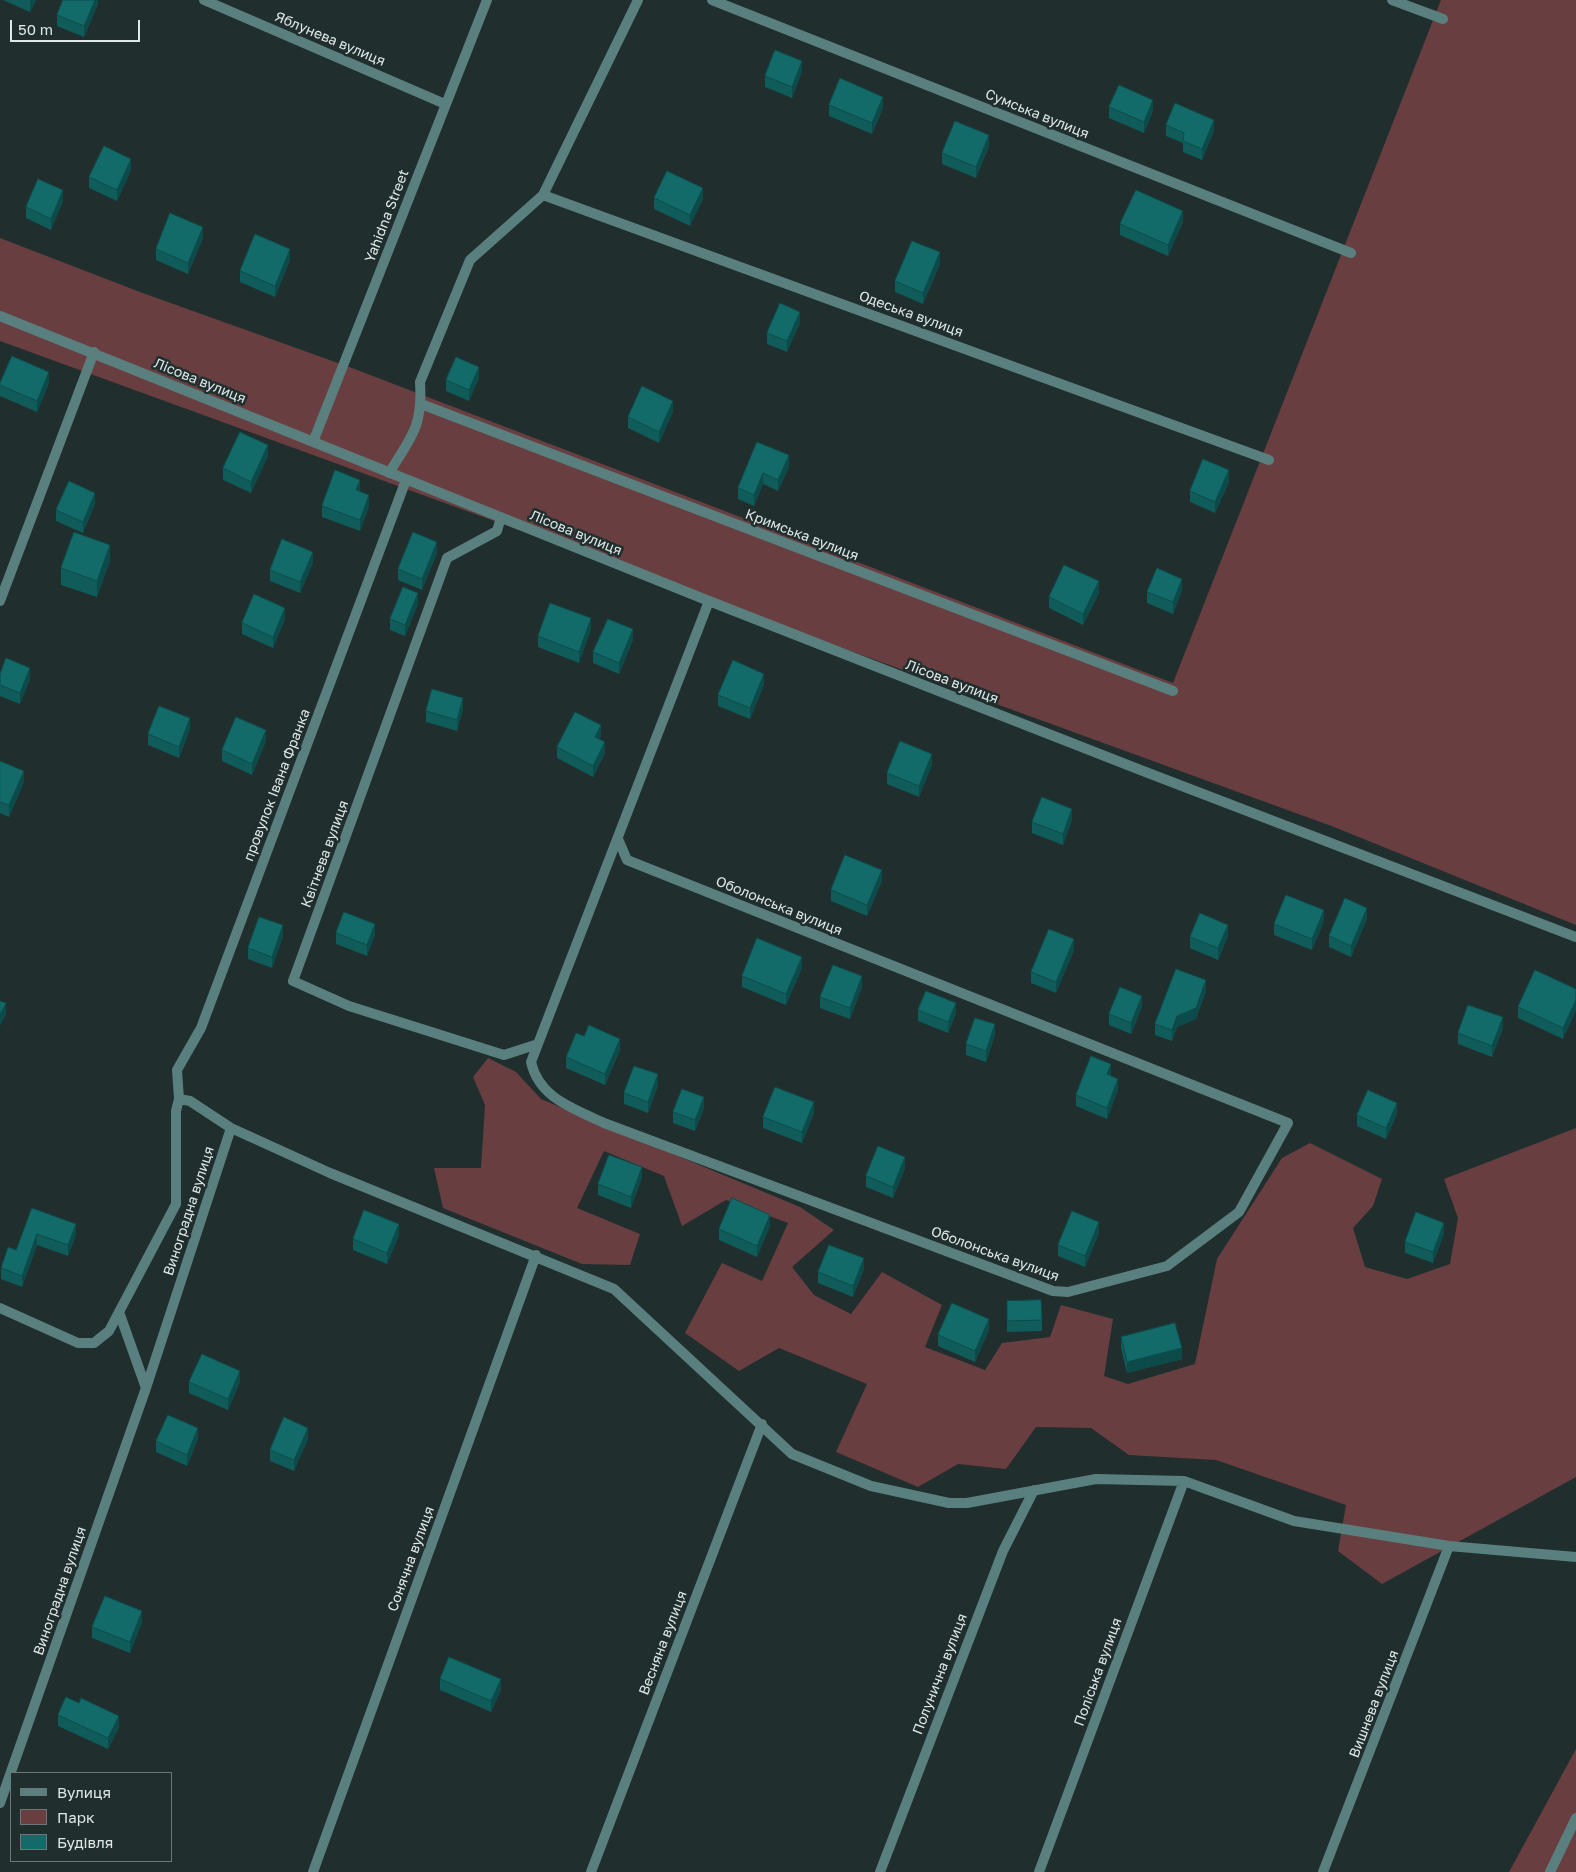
<!DOCTYPE html>
<meta charset="utf-8">
<style>
body{margin:0}
#map{position:relative;width:1576px;height:1872px;overflow:hidden;background:#202e2d;font-family:"Golos Text",sans-serif}
canvas{display:block}
.legend{position:absolute;left:10px;top:1772px;width:162px;height:90px;box-sizing:border-box;background:#202e2d;border:1px solid #6c7877;margin:0;padding:6px 9px;list-style:none;font-size:15px;color:#dfe7e7}
.legend li{display:flex;align-items:center;gap:10px;height:25px}
.legend b{width:25px;border:1px solid #6c7877}
.scale{position:absolute;left:10px;top:20px;width:130px;height:22px;box-sizing:border-box;border:2px solid #dfe7e7;border-top:0;padding-left:6px;font-size:15px;line-height:18px;white-space:nowrap;color:#dfe7e7;-webkit-text-stroke:4px #202e2d;paint-order:stroke}
</style>
<div id="map">
<canvas width="1576" height="1872"></canvas>
<ul class="legend">
<li><b style="height:6px;background:#59807e"></b>Вулиця</li>
<li><b style="height:14px;background:#693e41"></b>Парк</li>
<li><b style="height:14px;background:#136b69"></b>Будівля</li>
</ul>
<div class="scale">50 m</div>
</div>
<script>
const g = document.querySelector('canvas').getContext('2d');
g.lineJoin = 'round';
function paint(path, color) {
  g.fillStyle = color;
  g.fill(path, 'evenodd');
}
function stroke(path, color, width, dash) {
  g.strokeStyle = color;
  g.lineWidth = width;
  g.lineCap = dash ? 'butt' : 'round';
  g.setLineDash(dash || []);
  g.stroke(path);
}
function label(font, color, halo, rows, align = 'center') {
  g.font = font + ' "Golos Text",sans-serif';
  g.lineWidth = 5;
  g.setLineDash([]);
  g.textBaseline = 'middle';
  g.strokeStyle = halo;
  g.fillStyle = color;
  for (const [text, x, y, turn = 0] of rows) {
    g.save();
    g.translate(x, y);
    g.rotate((+turn || 0) * Math.PI / 180);
    g.textAlign = isNaN(turn) ? turn : align;
    if (halo) g.strokeText(text, 0, 0);
    g.fillText(text, 0, 0);
    g.restore();
  }
}
paint(new Path2D(`
 M1441,0H1576V925L1334,827L0,341V238L140,292L352,368L1173,683Z
 M488,1058L516,1072L541,1099L800,1207L834,1230L792,1267L814,1295L851,1314L882,1272L942,1305L925,1347L985,1370L1002,1343L1050,1337L1061,1305L1113,1319L1104,1376L1128,1384L1195,1364L1217,1259L1282,1158L1310,1143L1382,1179L1373,1206L1353,1228L1365,1267L1407,1279L1450,1264L1458,1218L1444,1179L1576,1128V1477L1382,1584L1338,1551L1346,1505L1216,1460L1129,1455L1091,1428L1036,1427L1006,1469L958,1464L918,1487L836,1452L867,1384L779,1348L739,1371L685,1333L722,1263L762,1281L788,1223L726,1200L682,1226L664,1176L604,1151L577,1208L640,1234L630,1265L582,1264L443,1208L434,1168H481L485,1105L473,1077Z
 M1576,1749V1872H1509Z`), '#693e41');
stroke(new Path2D(`
 M204,0L445,104
 M712,0L1351,253
 M1392,0L1443,19
 M543,195L1269,460
 M0,316L709,601L1143,771L1576,937
 M421,404L1173,691
 M313,442L487,0
 M389,473C411,437 423,427 420,382L470,260L543,195L638,0
 M501,517L497,531L447,558L293,981L349,1006L504,1055L538,1044
 M0,601L94,352
 M618,839L627,860L1288,1123L1239,1212L1167,1266L1068,1292L1053,1291L604,1123C573,1108 539,1098 531,1062L709,601
 M179,1099L177,1070L201,1028L406,480
 M0,1308L78,1343H94L109,1331L176,1204V1111L179,1099L190,1101L231,1128L330,1173L614,1289L792,1454L871,1486L949,1503H967L1096,1479L1184,1481L1294,1521L1449,1546L1576,1557
 M146,1388L231,1128
 M0,1803L146,1388L119,1312
 M313,1872L536,1255
 M591,1872L762,1424
 M880,1872L1003,1551L1034,1490
 M1039,1872L1184,1481
 M1323,1872L1449,1546
 M1550,1872L1576,1818`), '#59807e', 10);
paint(new Path2D(`
 M3,0H36L30,12Z
 M98,0V4L84,37L57,26V15Z
 M802,72L792,98L765,87V76Z
 M829,105L883,108L872,134L829,116Z
 M1109,107L1153,111L1144,133L1109,118Z
 M1166,125L1214,131L1202,160L1183,152V143L1166,136Z
 M989,146L976,178L942,164V153Z
 M131,170L117,201L89,188V177Z
 M654,198L703,199L690,226L654,209Z
 M63,201L51,230L26,218V207Z
 M1183,222L1168,256L1120,235V224Z
 M203,238L188,274L156,260V249Z
 M290,260L275,297L240,282V271Z
 M940,264L923,304L895,292V281Z
 M800,323L787,352L767,344V333Z
 M479,378L469,401L446,391V380Z
 M0,383H49L37,412L0,396Z
 M673,412L659,443L628,428V417Z
 M757,442L789,467L778,491L763,484L754,506L738,499V488Z
 M268,456L251,493L223,480V468Z
 M1229,482L1215,513L1190,502V491Z
 M360,491L369,506L360,531L322,517V506Z
 M95,504L83,533L56,521V510Z
 M437,553L422,590L398,580V569Z
 M110,561L97,597L61,585V568Z
 M313,563L300,593L270,581V570Z
 M1182,590L1173,614L1147,603V592Z
 M1099,593L1083,625L1049,608V597Z
 M418,604L405,636L390,630V619Z
 M285,619L273,648L242,634V623Z
 M591,629L579,663L538,647V636Z
 M633,640L619,674L593,663V652Z
 M0,674L30,679L20,704L0,696Z
 M764,685L750,719L718,706V695Z
 M463,709L457,731L426,722V711Z
 M190,729L179,758L148,745V734Z
 M601,736L599,739L605,753L593,777L557,758V747Z
 M266,741L252,775L222,761V750Z
 M0,761L24,782L9,817L0,813Z
 M932,765L919,797L887,784V773Z
 M1072,820L1063,845L1032,833V822Z
 M882,881L867,916L831,901V890Z
 M1367,919L1351,957L1329,947V936Z
 M1324,921L1312,950L1274,935V924Z
 M336,933L375,935L367,956L336,944Z
 M283,936L272,968L248,959V948Z
 M1228,936L1218,960L1190,948V937Z
 M1074,950L1056,993L1031,983V972Z
 M802,968L786,1005L742,987V976Z
 M862,987L850,1019L820,1008V997Z
 M1576,989L1563,1039L1518,1018V1007Z
 M1206,991L1196,1019L1177,1027L1172,1041L1155,1035V1024Z
 M1142,1007L1131,1034L1109,1025V1014Z
 M918,1010L956,1014L948,1033L918,1021Z
 M1503,1028L1492,1057L1458,1044V1033Z
 M995,1035L986,1062L966,1055V1044Z
 M620,1050L605,1085L566,1068V1057Z
 M1111,1075L1110,1076L1118,1090L1107,1119L1076,1106V1095Z
 M658,1085L648,1113L624,1104V1093Z
 M704,1108L695,1131L673,1123V1112Z
 M814,1113L802,1143L763,1128V1117Z
 M1397,1114L1386,1139L1357,1126V1115Z
 M905,1168L893,1198L866,1187V1176Z
 M642,1178L631,1208L598,1195V1184Z
 M32,1208L76,1235L68,1256L37,1245L22,1287L1,1279V1268L16,1250Z
 M770,1226L757,1257L719,1240V1229Z
 M1099,1233L1085,1267L1058,1256V1245Z
 M1444,1234L1433,1263L1405,1253V1242Z
 M399,1235L387,1264L353,1250V1239Z
 M864,1269L853,1297L818,1283V1272Z
 M1007,1301L1042,1320V1331L1007,1332Z
 M989,1330L975,1362L938,1346V1335Z
 M1121,1337L1182,1359L1127,1373L1121,1348Z
 M189,1382H240L228,1410L189,1393Z
 M198,1439L187,1466L156,1452V1441Z
 M308,1439L294,1471L270,1461V1450Z
 M142,1622L130,1653L92,1638V1627Z
 M440,1679L501,1690L491,1712L440,1690Z
 M58,1715L119,1727L108,1749L58,1726Z`), '#105c5a');
paint(new Path2D(`
 M31,0H36L30,12V1Z
 M95,0H98V4L84,37V26Z
 M802,61V72L792,98V87Z
 M883,97V108L872,134V123Z
 M1153,100V111L1144,133V122Z
 M1214,120V131L1202,160V149Z
 M989,135V146L976,178V167Z
 M131,159V170L117,201V190Z
 M703,188V199L690,226V215Z
 M63,190V201L51,230V219Z
 M1183,211V222L1168,256V245Z
 M203,227V238L188,274V263Z
 M290,249V260L275,297V286Z
 M940,252V264L923,304V293Z
 M800,312V323L787,352V341Z
 M479,367V378L469,401V390Z
 M49,372V383L37,412V401Z
 M673,401V412L659,443V432Z
 M268,445V456L251,493V482Z
 M789,455V467L778,491V480Z
 M1229,470V482L1215,513V502Z
 M763,473V484L754,506V495Z
 M360,480V491L356,501V490Z
 M95,493V504L83,533V522Z
 M369,495V506L360,531V520Z
 M437,542V553L422,590V579Z
 M110,545V561L97,597V581Z
 M313,552V563L300,593V582Z
 M1182,579V590L1173,614V602Z
 M1099,581V593L1083,625V614Z
 M418,593V604L405,636V625Z
 M285,608V619L273,648V637Z
 M591,618V629L579,663V652Z
 M633,629V640L619,674V663Z
 M30,668V679L20,704V693Z
 M764,674V685L750,719V708Z
 M463,698V709L457,731V720Z
 M190,718V729L179,758V747Z
 M601,725V736L595,748V737Z
 M266,730V741L252,775V764Z
 M605,742V753L593,777V766Z
 M932,754V765L919,797V786Z
 M24,771V782L9,817V805Z
 M1072,809V820L1063,845V834Z
 M882,870V881L867,916V905Z
 M1367,908V919L1351,957V946Z
 M1324,910V921L1312,950V939Z
 M375,924V935L367,956V945Z
 M283,925V936L272,968V957Z
 M1228,925V936L1218,960V948Z
 M1074,939V950L1056,993V982Z
 M802,957V968L786,1005V994Z
 M862,976V987L850,1019V1008Z
 M1206,980V991L1196,1019L1177,1027L1172,1041V1030L1177,1016Z
 M1142,996V1007L1131,1034V1023Z
 M1576,1000V1011L1563,1039V1028Z
 M6,1003V1015L0,1026V1015Z
 M956,1003V1014L948,1033V1022Z
 M1503,1017V1028L1492,1057V1046Z
 M995,1024V1035L986,1062V1051Z
 M620,1039V1050L605,1085V1074Z
 M1111,1064V1075L1107,1085V1074Z
 M658,1074V1085L648,1113V1102Z
 M1118,1079V1090L1107,1119V1108Z
 M704,1097V1108L695,1131V1120Z
 M814,1102V1113L802,1143V1132Z
 M1397,1103V1114L1386,1139V1128Z
 M905,1157V1168L893,1198V1187Z
 M642,1167V1178L631,1208V1197Z
 M770,1215V1226L757,1257V1246Z
 M1099,1222V1233L1085,1267V1256Z
 M1444,1223V1234L1433,1263V1252Z
 M76,1224V1235L68,1256V1245Z
 M399,1224V1235L387,1264V1253Z
 M37,1234V1245L22,1287V1276Z
 M864,1258V1269L853,1297V1286Z
 M989,1319V1330L975,1362V1351Z
 M1182,1348V1359L1127,1373V1362Z
 M240,1371V1382L228,1410V1399Z
 M198,1428V1439L187,1466V1455Z
 M308,1428V1439L294,1471V1460Z
 M142,1611V1622L130,1653V1642Z
 M501,1679V1690L491,1712V1701Z
 M119,1716V1727L108,1749V1738Z`), '#0d4b4a');
const building = new Path2D(`
 M63,0H95L84,26L57,15Z
 M775,50L802,61L792,87L765,76Z
 M840,78L883,97L872,123L829,105Z
 M1119,85L1153,100L1144,122L1109,107Z
 M1175,103L1214,120L1202,149L1183,141L1184,133L1166,125Z
 M955,121L989,135L976,167L942,153Z
 M104,146L131,159L117,190L89,177Z
 M667,171L703,188L690,215L654,198Z
 M38,179L63,190L51,219L26,207Z
 M1136,190L1183,211L1168,245L1120,224Z
 M170,213L203,227L188,263L156,249Z
 M255,234L290,249L275,286L240,271Z
 M912,241L940,252L923,293L895,281Z
 M780,303L800,312L787,341L767,333Z
 M12,356L49,372L37,401L0,385V383Z
 M456,357L479,367L469,390L446,380Z
 M642,386L673,401L659,432L628,417Z
 M240,432L268,445L251,482L223,468Z
 M757,442L789,455L778,480L763,473L754,495L738,488Z
 M1203,459L1229,470L1215,502L1190,491Z
 M335,470L360,480L356,490L369,495L360,520L322,506Z
 M69,481L95,493L83,522L56,510Z
 M74,532L110,545L97,581L61,568Z
 M413,532L437,542L422,579L398,569Z
 M282,539L313,552L300,582L270,570Z
 M1064,565L1099,581L1083,614L1049,597Z
 M1157,568L1182,579L1173,602L1147,592Z
 M403,587L418,593L405,625L390,619Z
 M254,594L285,608L273,637L242,623Z
 M550,603L591,618L579,652L538,636Z
 M608,619L633,629L619,663L593,652Z
 M6,658L30,668L20,693L0,685V674Z
 M733,660L764,674L750,708L718,695Z
 M432,689L463,698L457,720L426,711Z
 M159,706L190,718L179,747L148,734Z
 M575,712L601,725L595,737L605,742L593,766L557,747Z
 M236,717L266,730L252,764L222,750Z
 M900,741L932,754L919,786L887,773Z
 M0,761L24,771L9,805L0,802Z
 M1042,797L1072,809L1063,834L1032,822Z
 M845,855L882,870L867,905L831,890Z
 M1286,895L1324,910L1312,939L1274,924Z
 M1345,898L1367,908L1351,946L1329,936Z
 M344,912L375,924L367,945L336,933Z
 M1200,913L1228,925L1218,948L1190,937Z
 M259,917L283,925L272,957L248,948Z
 M1049,929L1074,939L1056,982L1031,972Z
 M757,938L802,957L786,994L742,976Z
 M833,965L862,976L850,1008L820,997Z
 M1176,969L1206,980L1196,1008L1177,1016L1172,1030L1155,1024Z
 M1535,970L1576,989V1000L1563,1028L1518,1007Z
 M1120,987L1142,996L1131,1023L1109,1014Z
 M926,991L956,1003L948,1022L918,1010Z
 M0,1001L6,1003L0,1015Z
 M1468,1005L1503,1017L1492,1046L1458,1033Z
 M975,1018L995,1024L986,1051L966,1044Z
 M589,1025L620,1039L605,1074L566,1057L576,1033L584,1036Z
 M1091,1056L1111,1064L1107,1074L1118,1079L1107,1108L1076,1095Z
 M634,1066L658,1074L648,1102L624,1093Z
 M775,1087L814,1102L802,1132L763,1117Z
 M682,1089L704,1097L695,1120L673,1112Z
 M1368,1090L1397,1103L1386,1128L1357,1115Z
 M878,1146L905,1157L893,1187L866,1176Z
 M609,1155L642,1167L631,1197L598,1184Z
 M732,1198L770,1215L757,1246L719,1229Z
 M32,1208L76,1224L68,1245L37,1234L22,1276L1,1268L8,1247L16,1250Z
 M364,1210L399,1224L387,1253L353,1239Z
 M1072,1211L1099,1222L1085,1256L1058,1245Z
 M1416,1212L1444,1223L1433,1252L1405,1242Z
 M829,1245L864,1258L853,1286L818,1272Z
 M1041,1300L1042,1320L1007,1321V1301Z
 M952,1303L989,1319L975,1351L938,1335Z
 M1175,1323L1182,1348L1127,1362L1121,1337Z
 M202,1354L240,1371L228,1399L189,1382Z
 M168,1415L198,1428L187,1455L156,1441Z
 M284,1417L308,1428L294,1460L270,1450Z
 M105,1596L142,1611L130,1642L92,1627Z
 M449,1657L501,1679L491,1701L440,1679Z
 M66,1697L79,1703L81,1698L119,1716L108,1738L58,1715Z`);
paint(building, '#136b69');
stroke(building, '#0d4b4a', 1);
label('14px', '#dfe7e7', '#202e2d', [
 ["Яблунева вулиця",330,39,23],
 ["Сумська вулиця",1037,114,22],
 ["Yahidna Street",387,216,-69],
 ["Одеська вулиця",911,314,20],
 ["Лісова вулиця",200,381,22],
 ["Лісова вулиця",576,533,22],
 ["Кримська вулиця",802,535,21],
 ["Лісова вулиця",952,682,21],
 ["провулок Івана Франка",277,785,-69],
 ["Квітнева вулиця",325,854,-70],
 ["Оболонська вулиця",779,906,22],
 ["Виноградна вулиця",189,1211,-72],
 ["Оболонська вулиця",995,1254,20],
 ["Сонячна вулиця",411,1559,-70],
 ["Виноградна вулиця",60,1591,-71],
 ["Весняна вулиця",663,1643,-69],
 ["Поліська вулиця",1098,1672,-70],
 ["Полунична вулиця",940,1674,-69],
 ["Вишнева вулиця",1374,1704,-69]
]);
</script>
